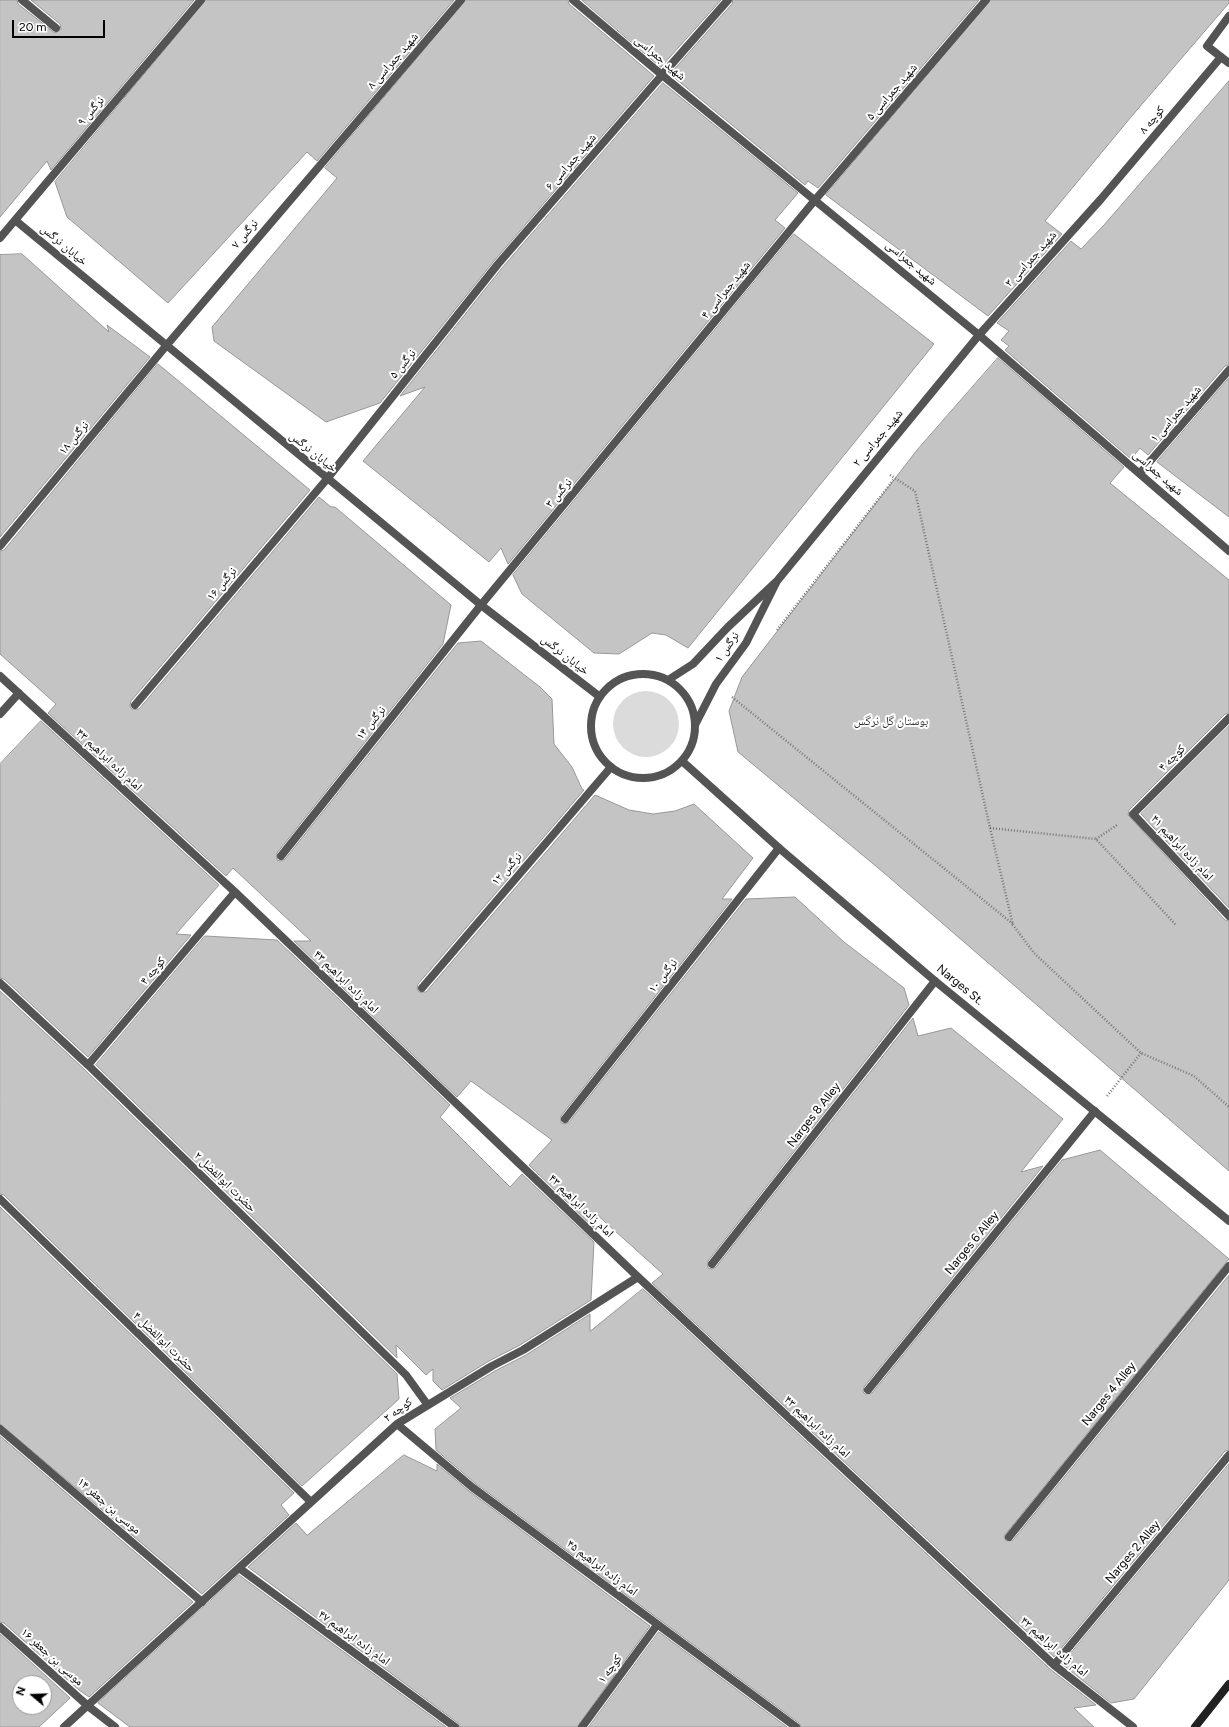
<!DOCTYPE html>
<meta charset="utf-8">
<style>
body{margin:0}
#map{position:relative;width:1229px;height:1727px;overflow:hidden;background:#fff;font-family:Figtree,sans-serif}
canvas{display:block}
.north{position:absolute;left:12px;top:1675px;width:40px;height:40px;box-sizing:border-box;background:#fff;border:1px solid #999;border-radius:50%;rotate:289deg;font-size:11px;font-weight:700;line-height:16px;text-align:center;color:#000}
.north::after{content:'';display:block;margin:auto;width:14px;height:18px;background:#000;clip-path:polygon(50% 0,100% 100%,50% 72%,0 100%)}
.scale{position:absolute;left:12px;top:20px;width:93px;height:18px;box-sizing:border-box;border:2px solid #000;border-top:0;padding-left:5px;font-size:12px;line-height:14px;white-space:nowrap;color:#000;-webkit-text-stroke:3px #fff;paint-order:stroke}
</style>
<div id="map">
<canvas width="1229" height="1727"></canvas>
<div class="north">N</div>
<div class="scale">20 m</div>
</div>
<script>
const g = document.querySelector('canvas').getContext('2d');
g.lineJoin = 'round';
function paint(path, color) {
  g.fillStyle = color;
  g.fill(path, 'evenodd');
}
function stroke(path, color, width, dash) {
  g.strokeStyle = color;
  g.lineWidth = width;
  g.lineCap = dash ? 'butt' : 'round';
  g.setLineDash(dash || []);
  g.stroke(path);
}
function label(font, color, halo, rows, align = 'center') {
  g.font = font + ' Figtree,"Noto Naskh Arabic",sans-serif';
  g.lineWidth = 4;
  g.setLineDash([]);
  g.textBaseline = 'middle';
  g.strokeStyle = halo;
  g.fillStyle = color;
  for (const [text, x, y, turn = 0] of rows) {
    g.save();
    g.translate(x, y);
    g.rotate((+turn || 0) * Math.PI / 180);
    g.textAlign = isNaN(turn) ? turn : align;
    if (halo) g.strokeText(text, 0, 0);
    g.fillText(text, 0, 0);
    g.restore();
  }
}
paint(new Path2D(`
 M613 724a33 33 0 1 1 66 0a33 33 0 1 1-66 0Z`), '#dbdbdb');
const building = new Path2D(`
 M0,0H17L18,4L55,33L61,29L60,24L31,0H194L51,170L47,161L0,217Z
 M206,0H454L317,161L307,152L168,303L67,217L55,182Z
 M466,0H568L569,4L654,76L494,261L380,403L326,422L214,341L212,327L337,178L325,168Z
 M582,0H721L661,67Z
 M733,0H979L818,188L808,181L805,185L670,74L732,4Z
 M991,0H1229V3L1131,117L1045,221L1062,234L988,316L826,195Z
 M1229,81V365L1225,366L1148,455L1140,448L1131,459L1005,350L1009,346L1001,340L1009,331L997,323L1071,241L1081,249L1104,225Z
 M663,83L798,193L775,220L785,228L508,564L501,548L489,562L363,461L425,387L400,396L502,268Z
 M794,234L934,344L688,648L666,635L652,633L619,654L594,653L522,594L513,575Z
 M22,254L109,332L107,325L150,357L0,537V255Z
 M998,358L1124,467L1110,483L1229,580V713L1225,714L1129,810L1128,815L1225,920L1229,921V1171L883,872L738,752L729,711L742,677L917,450Z
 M158,364L310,490L131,701L130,706L132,709H139L319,497L331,507H335L451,605L443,644L277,853V860L281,861L285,859L458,643L481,641L540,687L552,699L554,744L572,767L582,789L584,790L418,984L417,989L419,992H426L595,795L629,810L653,814L675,811L694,804L753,858L722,899H732L561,1116V1123L565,1124L569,1122L746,899L795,897L844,942L904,988L909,1005L708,1261V1268L712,1269L716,1267L913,1018L918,1036L951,1028L1063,1119L1021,1172L1043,1166L864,1387L863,1392L865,1394L872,1393L1062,1160L1100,1150L1229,1259L1004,1536L1006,1541L1013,1540L1229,1275V1450L1225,1451L1054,1657L652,1283L663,1274L595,1213L594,1228L529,1165L552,1140L471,1081L457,1097L294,941H311L233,868L226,876L48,713L56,704L0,654V551L4,550Z
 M1229,378V517L1157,462Z
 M41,721L219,885L176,934L191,935L88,1057L4,979L0,978V764Z
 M1229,726V908L1141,814Z
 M205,936L277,940L450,1105L440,1117L510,1187L522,1174L594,1242L591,1300L520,1345L489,1361L442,1390L433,1381V1369L426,1375L396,1345L397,1358L96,1065Z
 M0,991L84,1069L397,1374L399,1399L302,1486L4,1195L0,1194Z
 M0,1207L294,1493L281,1505L289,1515L202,1594L0,1424Z
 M643,1289L1050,1669L1096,1705L1074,1708L1094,1727H801L799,1723L475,1483L436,1450L435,1429L461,1408L450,1398L495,1371L526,1355L590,1314V1331Z
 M0,1436L193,1602L89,1697L79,1690L4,1623L0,1622Z
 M404,1455L437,1471V1464L469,1491L650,1626L577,1727H460L458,1723L248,1567L296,1523L307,1535Z
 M1229,1464V1580L1134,1699L1111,1703L1062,1664Z
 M239,1575L446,1727H130L98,1703Z
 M659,1632L787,1727H589Z
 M0,1634L70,1698L39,1727H0ZM20,1683H44V1707H20Z`);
paint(building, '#c4c4c4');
stroke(building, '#989898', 1);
stroke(new Path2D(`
 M890,475L915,491L990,828L1013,925L1034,953L1141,1053L1194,1076L1229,1107
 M777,630L894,479
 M732,697L1013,924
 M990,828L1096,839L1176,925
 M1096,839L1117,825
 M1107,1096L1141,1053`), '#767676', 2.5, [1, 2]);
stroke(new Path2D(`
 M22,0L56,28
 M1221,57L1207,46L1229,16
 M662,75L728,0
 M815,200L986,0
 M0,546L166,346
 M135,705L327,479
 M281,856L481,605
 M422,988L611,767
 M565,1119L779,848
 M712,1264L935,981
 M868,1390L1095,1111
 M0,1429L202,1602
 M1009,1537L1229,1266
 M88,1706L115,1727
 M582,1727L657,1625`), '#545454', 8);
stroke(new Path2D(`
 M15,220L481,605L600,697
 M0,238L201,0
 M166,346L461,0
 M1140,473L1229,370
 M327,479L498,264L662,75
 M777,581L979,335L1101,199L1221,57L1229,63
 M481,605L815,200
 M591 726a52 52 0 1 1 104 0a52 52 0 1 1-104 0Z
 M0,676L235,892L638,1277L1054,1665L1133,1727
 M668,680L693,664L728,627L777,581L746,643L716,684L695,725
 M0,714L19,693
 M1229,718L1133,814L1229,916
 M682,761L779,848L935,981L1229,1221
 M0,983L88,1065L406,1375L427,1404
 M88,1065L235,892
 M0,1199L311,1502
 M397,1424L472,1487L796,1727
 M239,1568L455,1727
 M0,1627L88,1706
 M1054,1665L1229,1455
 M64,1727L397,1424L492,1366L523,1350L638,1277`), '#545454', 8);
stroke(new Path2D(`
 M573,0L662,75L979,335L1229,551`), '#545454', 8);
stroke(new Path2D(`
 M1195,1727L1229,1684`), '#212121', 8);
label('12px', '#000', '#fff', [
 ["شهید جمراسی",660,58,40],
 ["شهید جمراسی ۸",393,61,-49],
 ["شهید جمراسی ۵",892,92,-49],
 ["نرگس ۹",91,111,-50],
 ["کوچه ۸",1152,120,-50],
 ["شهید جمراسی ۶",571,162,-49],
 ["نرگس ۷",245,234,-50],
 ["خیابان نرگس",64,245,40],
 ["شهید جمراسی ۳",1031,259,-48],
 ["شهید جمراسی",911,263,40],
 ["شهید جمراسی ۴",726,290,-51],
 ["نرگس ۵",403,364,-51],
 ["شهید جمراسی ۱",1176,414,-49],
 ["نرگس ۱۸",74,438,-50],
 ["شهید جمراسی ۲",878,438,-50],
 ["خیابان نرگس",313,452,39],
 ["شهید جمراسی",1158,473,41],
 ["نرگس ۳",559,493,-50],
 ["نرگس ۱۶",222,584,-50],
 ["نرگس ۱",727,647,-56],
 ["خیابان نرگس",565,655,38],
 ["نرگس ۱۴",371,723,-51],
 ["کوچه ۴",1172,758,-45],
 ["امام زاده ابراهیم ۴۳",109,760,43],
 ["امام زاده ابراهیم ۴۱",1182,848,47],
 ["نرگس ۱۲",507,869,-49],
 ["کوچه ۴",153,971,-50],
 ["نرگس ۱۰",663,976,-52],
 ["امام زاده ابراهیم ۴۳",346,982,44],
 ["Narges St.",960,985,39],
 ["Narges 8 Alley",814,1115,-52],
 ["حضرت ابوالفضل ۲",225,1182,44],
 ["امام زاده ابراهیم ۴۳",581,1206,44],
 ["Narges 6 Alley",972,1243,-51],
 ["حضرت ابوالفضل ۴",164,1342,44],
 ["Narges 4 Alley",1109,1394,-51],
 ["کوچه ۲",398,1410,-36],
 ["امام زاده ابراهیم ۴۳",817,1427,43],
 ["موسی بن جعفر ۱۴",109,1506,41],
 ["Narges 2 Alley",1133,1552,-50],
 ["امام زاده ابراهیم ۴۵",602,1568,37],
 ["امام زاده ابراهیم ۴۷",354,1638,36],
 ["امام زاده ابراهیم ۴۳",1054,1647,41],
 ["موسی بن جعفر ۱۶",52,1657,42],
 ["کوچه ۱",610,1669,-54]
]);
label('12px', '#323232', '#fff', [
 ["بوستان گل نرگس",891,721]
]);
</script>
